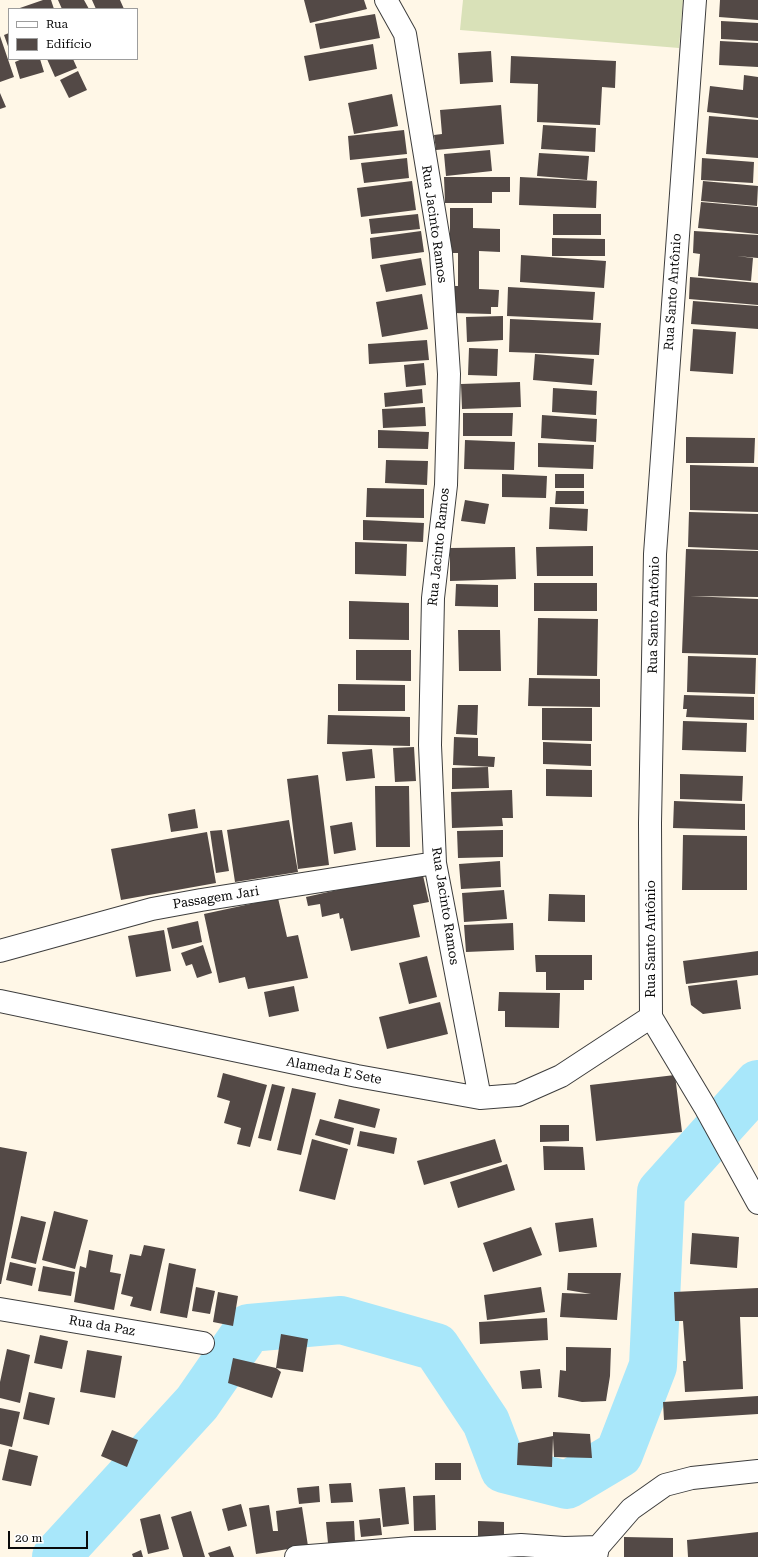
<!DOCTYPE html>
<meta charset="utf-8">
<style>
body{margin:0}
#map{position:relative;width:758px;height:1557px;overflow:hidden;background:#fff7e7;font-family:"Roboto Serif",serif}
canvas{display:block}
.legend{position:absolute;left:8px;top:8px;width:130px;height:52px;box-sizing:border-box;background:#fff;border:1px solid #9d9d9d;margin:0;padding:5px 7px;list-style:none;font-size:12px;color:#0a0a0a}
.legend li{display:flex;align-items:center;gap:8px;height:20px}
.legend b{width:20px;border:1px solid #9d9d9d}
.scale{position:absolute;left:8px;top:1531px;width:80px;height:18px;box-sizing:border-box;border:2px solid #0a0a0a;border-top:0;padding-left:5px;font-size:12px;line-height:14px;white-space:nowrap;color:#0a0a0a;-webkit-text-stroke:3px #fff;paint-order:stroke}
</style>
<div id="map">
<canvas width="758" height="1557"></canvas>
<ul class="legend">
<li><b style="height:5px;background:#fff"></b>Rua</li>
<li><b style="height:11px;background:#534946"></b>Edifício</li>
</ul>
<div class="scale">20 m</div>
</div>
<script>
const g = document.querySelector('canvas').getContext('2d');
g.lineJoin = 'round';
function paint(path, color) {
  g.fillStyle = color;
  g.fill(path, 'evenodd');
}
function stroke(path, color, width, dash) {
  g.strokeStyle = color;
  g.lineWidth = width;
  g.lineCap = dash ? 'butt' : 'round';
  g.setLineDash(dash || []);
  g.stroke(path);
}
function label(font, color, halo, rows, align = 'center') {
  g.font = font + ' "Roboto Serif",serif';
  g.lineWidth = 4;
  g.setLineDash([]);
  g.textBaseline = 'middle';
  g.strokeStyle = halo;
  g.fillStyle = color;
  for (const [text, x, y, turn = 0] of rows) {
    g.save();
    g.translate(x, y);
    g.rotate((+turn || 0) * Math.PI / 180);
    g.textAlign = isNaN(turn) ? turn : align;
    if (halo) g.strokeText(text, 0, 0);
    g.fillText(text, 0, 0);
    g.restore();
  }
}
paint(new Path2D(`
 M463,0H683L679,48L460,30Z`), '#d9e1b8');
stroke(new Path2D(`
 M56,1557L197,1403L249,1328L341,1320L436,1347L486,1422L504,1469L567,1485L619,1454L653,1366L661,1192L758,1084`), '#a8e7fa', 48);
paint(new Path2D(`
 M43,0H51L54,9H17Z
 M58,0H84L89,9H62Z
 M92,0H120L124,9H96Z
 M304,0H364L367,9L310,23Z
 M720,0H758V20L719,17Z
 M375,14L380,38L320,49L315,24Z
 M721,21L758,23V41L721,39Z
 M9,33V49L4,35Z
 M0,36L14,77L0,82Z
 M720,41L758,43V67L719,65Z
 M373,44L377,69L309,81L304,56Z
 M491,51L493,82L460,84L458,53Z
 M511,56L616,61L615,88L602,87L600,125L537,122L538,84L510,83Z
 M22,59H40L44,72L20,79L15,62Z
 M47,59H73L77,68L55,77Z
 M78,71L87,90L69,98L60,80Z
 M744,75L758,77V118L707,112L710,86L743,90Z
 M0,93L6,107L0,109Z
 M392,94L398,126L354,134L348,103Z
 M501,105L504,144L436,150L434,135L442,134L440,110Z
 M709,116L758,120V158L706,154Z
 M543,125L596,128L595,152L541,149Z
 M404,130L407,154L350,160L348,136Z
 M490,150L492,171L446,176L444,154Z
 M539,153L589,156L587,180L537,176Z
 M407,158L409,178L364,183L361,163Z
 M702,158L754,162L753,183L701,180Z
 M444,177H510V192H492V203H445Z
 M520,177L597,181L596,208L519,205Z
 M412,181L416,210L361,217L357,188Z
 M703,181L758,186L757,206L701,201Z
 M701,202L758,207V234L698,228Z
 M450,208H473V228L500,229V252L479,251V289L499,290L498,307H491V314L453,313L454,286H458V253H450Z
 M418,214L420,229L371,234L369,219Z
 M553,214H601V235H553Z
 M421,231L424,252L372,259L370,238Z
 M694,231L758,235V258L737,256L753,258L751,281L698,276L700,254L693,253Z
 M552,238L605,239V256H552Z
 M521,255L606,261L604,288L520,282Z
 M421,258L426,285L386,292L380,265Z
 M690,277L758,283V305L689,299Z
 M508,287L595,292L593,320L507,316Z
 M422,294L428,329L382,337L376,302Z
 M693,301L758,306V329L691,324Z
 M503,316V340L467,342L466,317Z
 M510,319L601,323L599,355L509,352Z
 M693,329L736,332L733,374L690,371Z
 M427,340L429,360L369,364L368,344Z
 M469,348L498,349L497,376L468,375Z
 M535,354L594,359L592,385L533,380Z
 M424,363L426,385L406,387L404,365Z
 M520,382L521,407L462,409L461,384Z
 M553,388L597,391L596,415L552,412Z
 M422,389L423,403L385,407L384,393Z
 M425,407L426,426L383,428L382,409Z
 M463,413H513L512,436H463Z
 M542,415L597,419L596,442L541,438Z
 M378,430L429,432L428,449L378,448Z
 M686,437L755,438L754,463H686Z
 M465,440L515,442L514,470L464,469Z
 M538,443L594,445L593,469L538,467Z
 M386,460L428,461L427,485L385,483Z
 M690,465L758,467V512L690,510Z
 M502,474L547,476L546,498L502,497Z
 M555,474H584V488H555Z
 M367,488L424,489V518L366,517Z
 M556,491H584V504H555Z
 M465,500L489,504L485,524L461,521Z
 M550,507L588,509L587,531L549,529Z
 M689,512L758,514V550L688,547Z
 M363,520L424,523L423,542L363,540Z
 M355,542L407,544L406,576L355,574Z
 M593,546V576H537L536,547Z
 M515,547L516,579L450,581V548Z
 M686,549L758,551V597L690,596L758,599V655L682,653Z
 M534,583H597V611H534Z
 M456,584L498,585V607L455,606Z
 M349,601L409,603V640L349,639Z
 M538,618L598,619L597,676L537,675Z
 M458,630H500L501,671H459Z
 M356,650H411V681L356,680Z
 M688,656L756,658L755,694L687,692Z
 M529,678L600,679V707L528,706Z
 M338,684L405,685V711H338Z
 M684,695L754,697V720L686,717L687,709H683Z
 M458,705H478L477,735L456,734Z
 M542,708H592V741L542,740Z
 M328,715L410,717V746L327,744Z
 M683,721L747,723L746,752L682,750Z
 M454,737L478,738V756L495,757L494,767L453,765Z
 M543,742L591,744V766L543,764Z
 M414,747L416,781L395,782L393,748Z
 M372,749L375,778L346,781L342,752Z
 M488,767L489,788L452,789V768Z
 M546,769L592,770V797L546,796Z
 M680,774L743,776L742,801L680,799Z
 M318,775L329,865L298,869L287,779Z
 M375,786H409L410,847H376Z
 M512,790L513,818H502L503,826L452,828L451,792Z
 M674,801L745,804V830L673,828Z
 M195,809L198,828L171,832L168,814Z
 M289,820L298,872L235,882L227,830Z
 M352,822L356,850L334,854L330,826Z
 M222,830L229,871L216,873L210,831Z
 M503,830V857L458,858L457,831Z
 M207,832L216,883L121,900L111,849Z
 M683,835L747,836V890H682Z
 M500,861L501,887L461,889L459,864Z
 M422,871L429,902L413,905L420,937L351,951L343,918L340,919L339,913L322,917L320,904L308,906L306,897Z
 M504,890L507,919L464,922L462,893Z
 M549,894L585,895V922L548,921Z
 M278,898L287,937L298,935L308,978L248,989L245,977L219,983L204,914Z
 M198,921L202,942L172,949L167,928Z
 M513,923L514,950L466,952L464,925Z
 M164,930L171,971L136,977L128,936Z
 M203,945L212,973L197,978L192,964L186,966L181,953Z
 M758,951V975L686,984L683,961Z
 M535,955H592V980H584V990H546V972H536Z
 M427,956L437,997L409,1004L399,963Z
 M737,980L741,1009L703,1014L691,1005L688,986Z
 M294,986L299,1011L269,1017L264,992Z
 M499,992L560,993L559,1028L505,1027V1011H498Z
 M440,1002L448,1034L387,1049L379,1017Z
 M223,1073L267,1085L250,1147L237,1144L241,1128L224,1123L230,1101L217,1097Z
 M675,1075L682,1132L596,1141L590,1085Z
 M272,1084L285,1087L271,1141L258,1138Z
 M292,1088L316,1093L301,1155L277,1150Z
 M339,1099L380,1109L375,1128L334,1118Z
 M320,1119L354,1128L350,1145L315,1135Z
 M540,1125H569V1141L540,1142Z
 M360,1131L397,1138L394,1154L357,1146Z
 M312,1139L348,1149L335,1200L299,1191Z
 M495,1139L502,1162L424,1185L417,1161Z
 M543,1146L583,1147L585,1170H544Z
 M0,1147L27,1152L1,1284H0Z
 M507,1164L515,1190L458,1208L450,1182Z
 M54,1211L88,1220L75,1269L42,1260Z
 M21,1216L46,1222L36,1264L11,1258Z
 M593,1218L597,1247L559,1252L555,1223Z
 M531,1227L542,1255L493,1272L483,1243Z
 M692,1233L739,1237L737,1268L690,1264Z
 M144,1245L165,1249L151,1311L130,1306L133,1297L121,1294L130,1254L141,1256Z
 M89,1250L113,1255L110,1272L121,1274L114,1310L74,1302L80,1266L86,1268Z
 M10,1262L36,1268L32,1286L6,1280Z
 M169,1263L196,1269L187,1318L160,1313Z
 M43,1266L75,1272L71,1296L38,1291Z
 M568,1273H621L617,1320L560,1317L562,1293L591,1294L567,1290Z
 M196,1287L215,1291L210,1314L192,1311Z
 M541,1287L545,1312L487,1320L484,1295Z
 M758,1288V1317H740L743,1389L685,1392L683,1361H686L683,1321H675L674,1292Z
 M218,1292L238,1296L233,1326L213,1322Z
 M547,1318L548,1340L480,1344L479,1322Z
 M281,1334L308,1339L303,1372L276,1368Z
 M40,1335L68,1341L62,1369L34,1363Z
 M566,1347L611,1348L610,1376L606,1401L582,1402L558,1397L560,1370L566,1371Z
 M7,1349L30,1355L20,1403L0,1398V1382Z
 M87,1350L122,1356L115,1398L80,1392Z
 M233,1358L276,1368L281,1372L272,1398L228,1383Z
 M540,1369L542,1388L522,1389L520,1371Z
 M29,1392L55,1398L49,1425L23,1419Z
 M758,1396V1414L664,1420L663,1402Z
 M0,1408L20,1412L12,1447L0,1444Z
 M112,1430L138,1440L127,1467L101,1456Z
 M553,1432L590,1434L592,1458L554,1457L553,1438L552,1467L517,1465L518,1443L553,1436Z
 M9,1449L38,1456L31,1486L2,1480Z
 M435,1463H461V1480H435Z
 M351,1483L353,1502L331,1503L329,1484Z
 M319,1486L320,1502L299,1504L297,1488Z
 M405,1487L409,1524L383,1527L379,1489Z
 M435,1495L436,1530L414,1531L413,1496Z
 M241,1504L247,1526L228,1531L222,1509Z
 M269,1505L273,1531H278L276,1511L302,1507L308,1546L256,1554L249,1508Z
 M191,1511L205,1557H183L171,1517Z
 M160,1514L169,1549L148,1554L140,1519Z
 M380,1518L382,1535L361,1537L359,1520Z
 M354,1521L355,1542L328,1543L326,1522Z
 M478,1521L504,1522V1541L478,1540Z
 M758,1532V1557H688L687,1540Z
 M624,1537L673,1538V1557H624Z
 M230,1546L234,1557H210L208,1553Z
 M141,1550L143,1557H133L132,1554Z`), '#534946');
const minor = new Path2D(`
 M386,0L405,34L441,253L449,374L446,485L433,598L430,745L435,863L480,1098
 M695,0L655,554L650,823L651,1017L705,1107L758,1203
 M0,951L152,909L201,900L435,863
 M0,1001L357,1076L480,1098L518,1095L561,1076L651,1017
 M0,1309L203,1343
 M296,1557L412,1548H476L521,1545L564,1548L598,1547
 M596,1557L598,1547L631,1509L665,1485L692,1478L758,1471`);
stroke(minor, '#3d3d3d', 24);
stroke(minor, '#fff', 22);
label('13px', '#0a0a0a', '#fff', [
 ["Rua Jacinto Ramos",434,224,82],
 ["Rua Santo Antônio",673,292,-86],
 ["Rua Jacinto Ramos",439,547,-84],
 ["Rua Santo Antônio",654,615,-89],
 ["Passagem Jari",216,898,-9],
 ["Rua Jacinto Ramos",445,906,81],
 ["Rua Santo Antônio",651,939,-90],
 ["Alameda E Sete",334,1071,11],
 ["Rua da Paz",102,1326,10]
]);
</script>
